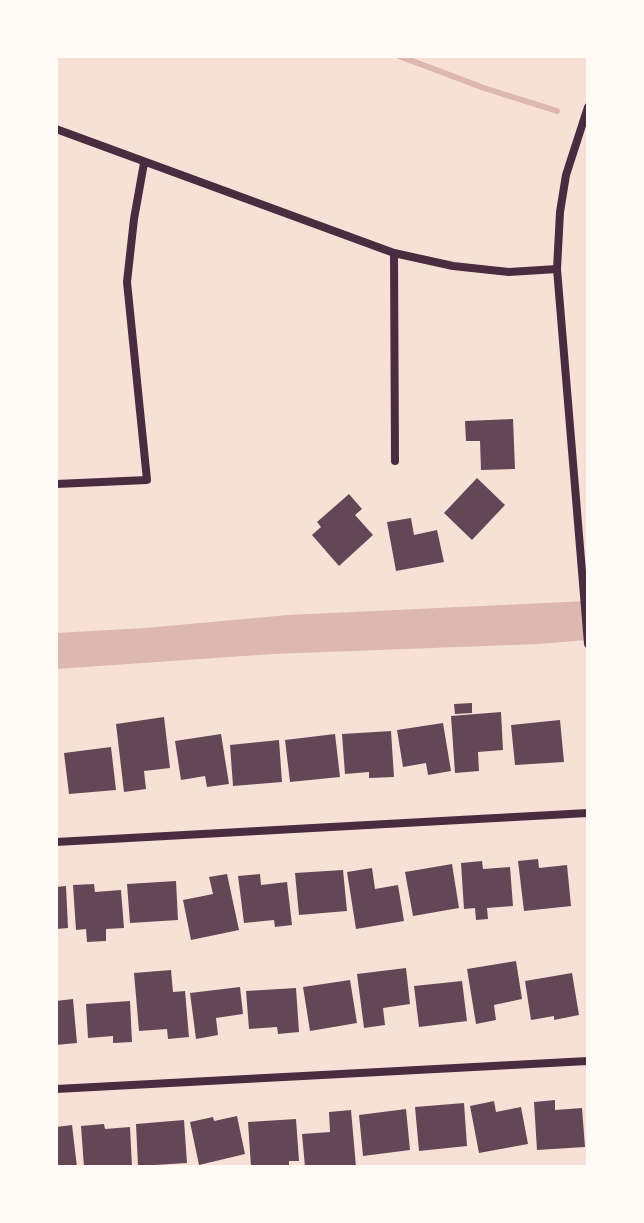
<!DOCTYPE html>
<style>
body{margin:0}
#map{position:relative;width:644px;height:1223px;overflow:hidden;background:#f7e1d7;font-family:"DejaVu Sans",sans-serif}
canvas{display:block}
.frame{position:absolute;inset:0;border:58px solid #fffaf5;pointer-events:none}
</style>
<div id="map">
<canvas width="644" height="1223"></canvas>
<div class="frame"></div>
</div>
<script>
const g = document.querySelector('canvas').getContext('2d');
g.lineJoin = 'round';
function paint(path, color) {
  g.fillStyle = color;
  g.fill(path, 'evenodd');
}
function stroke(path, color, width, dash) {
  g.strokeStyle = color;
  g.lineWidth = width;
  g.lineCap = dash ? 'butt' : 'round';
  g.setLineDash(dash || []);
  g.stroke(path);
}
paint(new Path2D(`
 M588,601V640L538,644L273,654L56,669V633L145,628L288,615Z`), '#dcb8b0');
stroke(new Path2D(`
 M399,56L484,88L557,111`), '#dcb8b0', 6);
paint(new Path2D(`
 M513,419L515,469L481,470L480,441H466L465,421Z
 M477,478L505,505L472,540L444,513Z
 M349,494L362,509L355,515L373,535L339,566L312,535L321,527L317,522Z
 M411,518L414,535L437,530L444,562L396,571L387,522Z
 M472,703V713L455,714L454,704Z
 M501,712L503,750L478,752L479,771L455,773L451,716Z
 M164,717L170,768L144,771L146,789L124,792L116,724Z
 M560,720L564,762L515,765L511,725Z
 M443,723L451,771L428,775L426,763L403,767L397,730Z
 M391,731L394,777L369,778V772L345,774L342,734Z
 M221,734L229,784L207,787L205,776L181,780L175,741Z
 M335,734L340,777L290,782L285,740Z
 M279,740L282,782L233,786L230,745Z
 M111,747L116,790L69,794L64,753Z
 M538,859L539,868L567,865L571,906L524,911L518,861Z
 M482,861L483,869L510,867L513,906L487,908L488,919L476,920L475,908L464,909L461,863Z
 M452,864L459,908L413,916L405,872Z
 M372,868L375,889L398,885L404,921L356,929L347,872Z
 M343,870L347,911L299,915L295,873Z
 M227,874L239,930L191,940L183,900L213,894L209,877Z
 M260,874L261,885L287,882L292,925L275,927L274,920L244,923L238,876Z
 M176,881L178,920L130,923L127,884Z
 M94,884L95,892L121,890L124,928L106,929V941L87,942L86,929L76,930L73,885Z
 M66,886L68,928L56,929V887Z
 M516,961L522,999L494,1005L496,1020L476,1024L467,969Z
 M406,968L410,1004L383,1008L385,1025L364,1028L357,974Z
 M171,970L173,992L185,991L189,1037L168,1039L167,1029L139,1031L134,973Z
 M572,973L579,1015L554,1020V1016L531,1020L525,981Z
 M350,980L357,1023L310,1031L303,987Z
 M462,981L467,1021L419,1027L414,986Z
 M240,987L243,1014L216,1018L218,1035L196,1039L190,993Z
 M296,988L299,1032L278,1034L277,1027L249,1029L246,991Z
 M73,999L77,1043L56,1045V1001Z
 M130,1001L132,1042L113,1043V1036L88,1038L86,1004Z
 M555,1100V1110L582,1108L585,1147L537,1150L534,1102Z
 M494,1101L496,1112L521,1107L528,1144L479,1153L470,1106Z
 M464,1103L467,1146L419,1151L415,1107Z
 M406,1109L410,1150L363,1156L359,1115Z
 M351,1110L356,1167H305L302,1134L330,1132L329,1112Z
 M237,1116L245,1154L199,1165L190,1122L213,1117L214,1121Z
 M296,1119L299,1161H289V1167H251L248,1122Z
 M184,1120L187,1163L138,1166L136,1124Z
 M104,1124L105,1129L130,1127L132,1167H84L81,1126Z
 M72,1125L77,1167H56V1127Z`), '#644757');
stroke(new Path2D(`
 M588,107L566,175L560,212L557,269L588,644
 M56,129L394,253L453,266L509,272L557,269
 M394,253L395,461
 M56,484L147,480L127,282L134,219L144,163
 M56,842L588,813
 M56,1089L588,1061`), '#4a2c40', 8);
</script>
